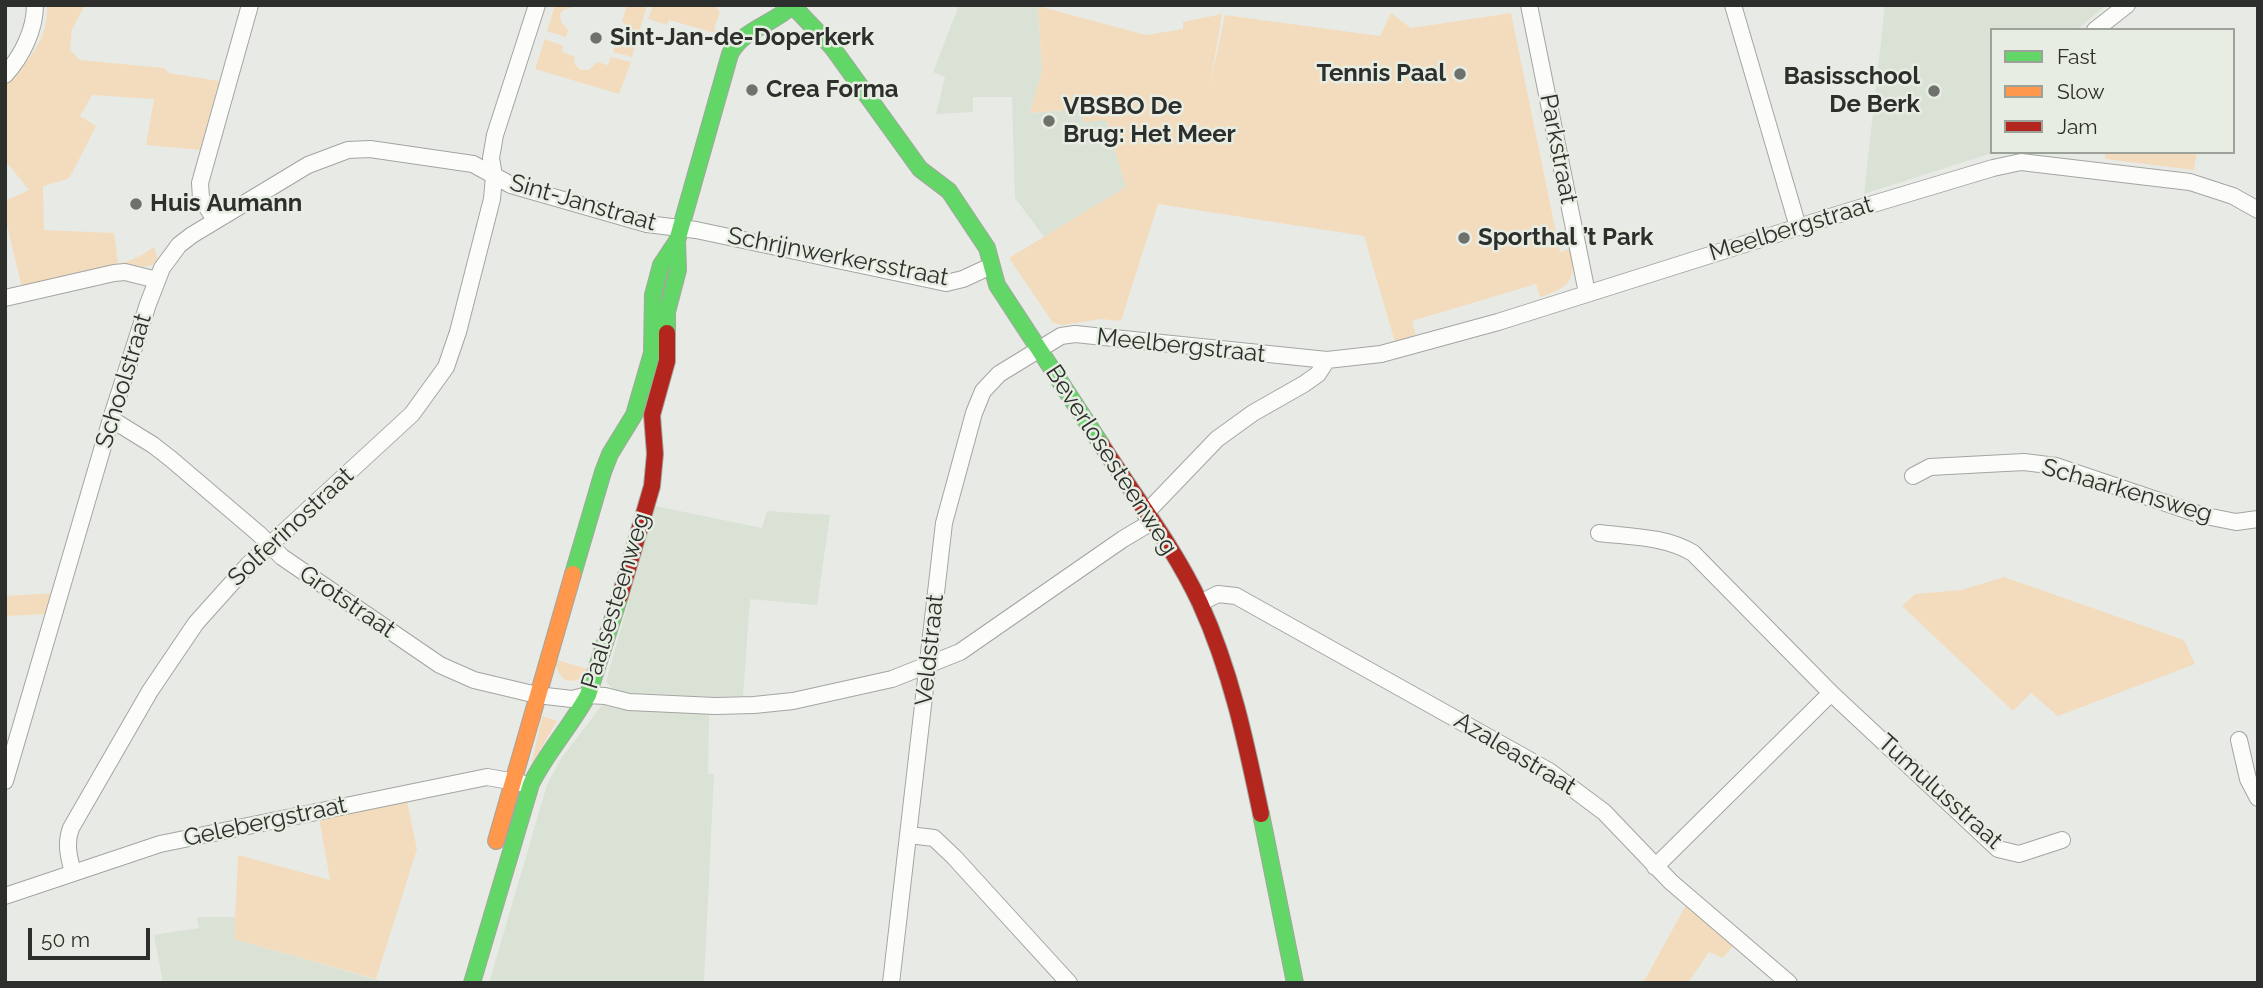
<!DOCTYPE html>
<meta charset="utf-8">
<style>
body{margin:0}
#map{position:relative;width:2263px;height:988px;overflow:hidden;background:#e8ebe5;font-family:Raleway,sans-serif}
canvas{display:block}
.frame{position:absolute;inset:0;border:7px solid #2c2f2b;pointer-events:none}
.legend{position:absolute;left:1990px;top:28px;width:245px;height:126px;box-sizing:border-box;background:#e7ede3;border:2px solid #9ca199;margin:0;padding:9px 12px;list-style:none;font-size:21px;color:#2c2f2b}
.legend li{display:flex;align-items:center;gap:14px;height:35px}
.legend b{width:35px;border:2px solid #9ca199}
.scale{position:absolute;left:28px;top:928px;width:122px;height:32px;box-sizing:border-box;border:4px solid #2c2f2b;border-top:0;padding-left:9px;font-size:21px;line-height:24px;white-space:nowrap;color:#2c2f2b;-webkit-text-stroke:5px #e7ede3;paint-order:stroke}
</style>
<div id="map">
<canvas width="2263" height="988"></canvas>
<div class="frame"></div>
<ul class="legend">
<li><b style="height:9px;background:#63d668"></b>Fast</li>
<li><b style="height:9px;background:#ff974d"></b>Slow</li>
<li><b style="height:9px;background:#b3261e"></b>Jam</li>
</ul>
<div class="scale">50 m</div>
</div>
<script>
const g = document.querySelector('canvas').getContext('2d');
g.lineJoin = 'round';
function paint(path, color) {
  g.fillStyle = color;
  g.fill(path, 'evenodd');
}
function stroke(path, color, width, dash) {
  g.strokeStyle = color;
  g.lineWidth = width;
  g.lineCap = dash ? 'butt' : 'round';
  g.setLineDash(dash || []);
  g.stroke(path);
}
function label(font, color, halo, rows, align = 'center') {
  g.font = font + ' Raleway,sans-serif';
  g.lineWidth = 5;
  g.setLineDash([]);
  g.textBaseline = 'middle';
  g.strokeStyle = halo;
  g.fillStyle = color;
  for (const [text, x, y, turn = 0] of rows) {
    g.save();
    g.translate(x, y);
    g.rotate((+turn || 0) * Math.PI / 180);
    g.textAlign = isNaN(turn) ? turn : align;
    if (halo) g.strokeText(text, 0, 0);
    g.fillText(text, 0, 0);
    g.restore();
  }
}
paint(new Path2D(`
 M959,5L1038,6L1042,71L1030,113L1079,109L1106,120L1126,187L1044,237L1015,198L1012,97H973V112L936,114L945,77L933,72Z
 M1885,5H2107L2076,30H1992V152H1995L1864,194Z
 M655,506L762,528L767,511L830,515L817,605L750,599L743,696L717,697L625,693L613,689L606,682Z
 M602,705L623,710L709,714L708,774H714L704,983H489L547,785L560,760Z
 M197,917H235L234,939L388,983H163L154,935L199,928Z`), '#dae1d5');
paint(new Path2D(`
 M47,5H85L72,29L70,50L80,60L164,68L169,73L219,81L200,150L146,145L154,99L92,95L80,116L96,126L70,177C61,183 53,181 43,187L44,230L114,233L118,263L22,288L5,217V201L29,190L5,160V84C28,62 49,39 47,5Z
 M555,5H573L571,8L564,9L560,14L561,22L568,30L566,37L547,31Z
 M627,5H647L632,57L613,52L616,43L623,42L629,36V27L622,21Z
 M653,5H714L720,12L714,29L716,31L715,33L669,20L667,25L648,19Z
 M1038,6L1146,35L1183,29V22L1222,14L1210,86L1225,15L1380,36L1391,13L1411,28L1511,13L1560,252L1570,249C1577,281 1569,288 1540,297L1536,284L1412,321L1416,336L1395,342L1364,236L1158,204L1121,321L1101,319L1063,325L1053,323L1009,258L1126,187L1106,120L1084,122L1078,109L1030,113L1042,71Z
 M545,39L563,46L562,52L574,56L575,65L581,70H589L597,62L608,65L611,57L631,62L619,94L535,69Z
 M2105,152H2197L2194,170L2105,159Z
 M154,247L158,260C147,272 137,264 123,263L142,255Z
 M2004,577L2184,640L2195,664L2058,716L2031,693L2013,711L1902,606L1915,594L1961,590Z
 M54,593L47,614L5,616V596Z
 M554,659L591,670C574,687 559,685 554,659Z
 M542,716L557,721L531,766Z
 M407,801L417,849L376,979L234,939L238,855L330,880L319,818Z
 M1686,905L1733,946L1723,958L1709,952L1688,983H1643Z`), '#f3dcbd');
const street = new Path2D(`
 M1529,5L1587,293
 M1733,5L1798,227
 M2095,30L2127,5
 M5,75C22,56 35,30 35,5
 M215,220L201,198L200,183L250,5
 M5,298L114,273L125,272L157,280
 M111,419L153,445L171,459L259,534L282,557L440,665L474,680L537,695L572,699L588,695L605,696L629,702L715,706L754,705L793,701L892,679L960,652L1123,539L1150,523
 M1913,476L1930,467L2024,462L2056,466L2201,515L2236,522L2258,519
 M1145,514L1217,439L1253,413L1304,384L1318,374L1327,360
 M1599,533C1631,537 1664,536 1693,553L1831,693L1998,849L2019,854L2062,840
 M1200,603L1218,594L1236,596L1549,771L1604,812L1671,882L1789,983
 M2239,740L2248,779L2258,798
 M5,781L111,419L148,304L162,268L179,245L192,235L308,165L348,150L370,149L473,164L511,185L647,224L696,230L946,283L963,279L991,266
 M909,835L934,838L954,857L1069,983
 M1655,867L1831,693
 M73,873C69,857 65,844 71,828L150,691L196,623L248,565L412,414L446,367L458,332L492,199L494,176L491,158L495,135L537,5
 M5,896L160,844L487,777L521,783
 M891,983L944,523L974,413L983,391L999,374L1061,336L1075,334L1104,337L1327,360L1381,354L1498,322L1843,213L1993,168L2021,162L2190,182L2233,196L2258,210`);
const fast = new Path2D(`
 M793,6L832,47L920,169L949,191L987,248L997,285L1101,444
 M667,333V312L678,270L677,241L730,54C743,29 774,24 793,5
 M573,574L603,472L610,454L634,415L652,353L653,295L661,265L677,241
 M1261,814L1295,983
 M472,983L531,784C547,752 571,726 588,695L620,596`);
const slow = new Path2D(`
 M496,841L573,574`);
const jam = new Path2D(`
 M1101,444C1134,496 1174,547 1200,603C1231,671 1246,742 1261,814
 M620,596L652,486L655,454L652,415L667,361V333`);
stroke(street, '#a3a5a1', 18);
stroke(fast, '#a3a5a1', 18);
stroke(slow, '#a3a5a1', 18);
stroke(jam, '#a3a5a1', 18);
stroke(street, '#fcfcfb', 16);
stroke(fast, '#63d668', 16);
stroke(slow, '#ff974d', 16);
stroke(jam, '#b3261e', 16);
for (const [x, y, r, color] of [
 [596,38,7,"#6e716c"],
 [1460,74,7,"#6e716c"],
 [752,90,7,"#6e716c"],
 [1934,91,7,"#6e716c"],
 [1049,121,7,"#6e716c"],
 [136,204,7,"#6e716c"],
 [1464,238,7,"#6e716c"]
]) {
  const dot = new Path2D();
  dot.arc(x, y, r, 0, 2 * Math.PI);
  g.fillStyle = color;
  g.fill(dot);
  stroke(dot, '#e7ede3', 2.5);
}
label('bold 24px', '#2c2f2b', '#e7ede3', [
 ["Sint-Jan-de-Doperkerk",610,38],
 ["Tennis Paal",1446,74,"right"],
 ["Basisschool",1920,77,"right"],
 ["De Berk",1920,105,"right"],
 ["Crea Forma",766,90],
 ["VBSBO De",1063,107],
 ["Brug: Het Meer",1063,135],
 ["Huis Aumann",150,204],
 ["Sporthal ’t Park",1478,238]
], 'left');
label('24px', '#2c2f2b', '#e7ede3', [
 ["Parkstraat",1558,149,79],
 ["Sint-Janstraat",583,203,16],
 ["Meelbergstraat",1791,229,-17],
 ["Schrijnwerkersstraat",838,257,11],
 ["Meelbergstraat",1181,346,6],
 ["Schoolstraat",124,381,-73],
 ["Beverlosesteenweg",1111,460,57],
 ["Schaarkensweg",2127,491,16],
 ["Solferinostraat",291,527,-43],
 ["Paalsesteenweg",616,601,-73],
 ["Grotstraat",347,602,34],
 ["Veldstraat",930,650,-84],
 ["Azaleastraat",1515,754,31],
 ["Tumulusstraat",1940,792,42],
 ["Gelebergstraat",265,822,-12]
]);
</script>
